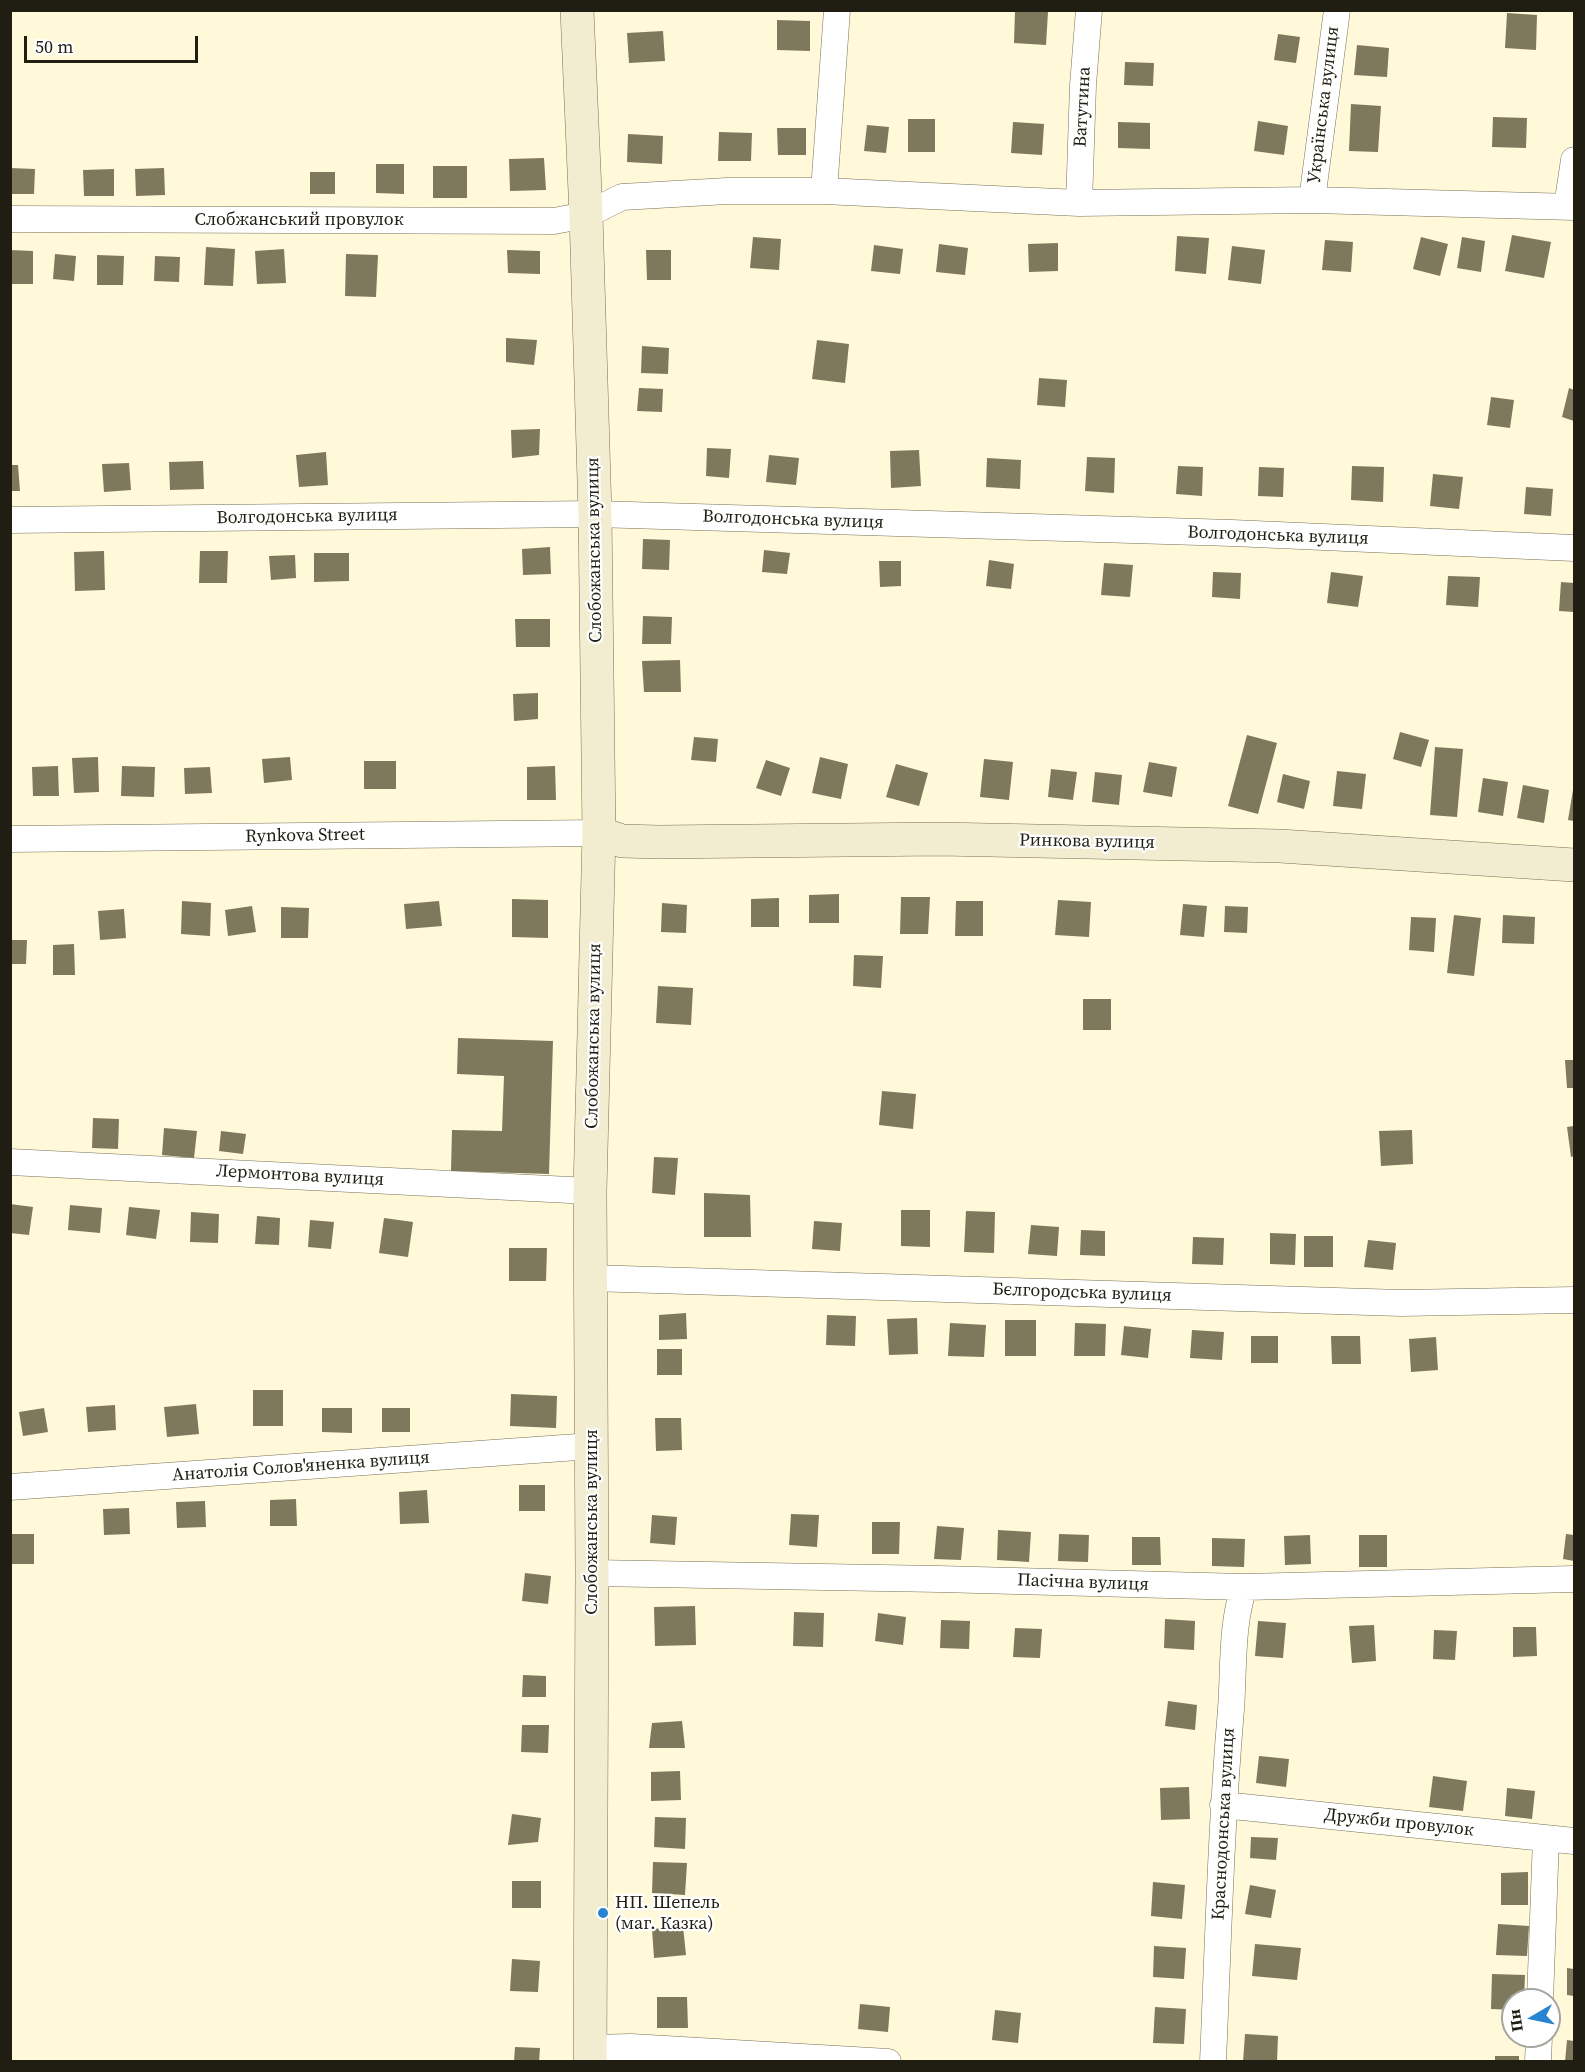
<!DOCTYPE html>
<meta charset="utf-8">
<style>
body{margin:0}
#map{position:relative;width:1585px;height:2072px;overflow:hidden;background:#fff9da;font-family:"Source Serif 4",serif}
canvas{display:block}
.frame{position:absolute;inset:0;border:12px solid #201e13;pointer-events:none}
.north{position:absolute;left:1501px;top:1988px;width:60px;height:60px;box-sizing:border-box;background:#fff;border:2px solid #a6a5a1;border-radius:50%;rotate:261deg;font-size:16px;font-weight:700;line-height:24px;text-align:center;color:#201e13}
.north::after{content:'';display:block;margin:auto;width:21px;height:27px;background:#2883d0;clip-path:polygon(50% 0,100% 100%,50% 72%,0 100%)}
.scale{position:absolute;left:24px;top:36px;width:174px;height:27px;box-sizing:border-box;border:3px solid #201e13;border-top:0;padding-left:8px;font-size:18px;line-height:21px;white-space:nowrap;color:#201e13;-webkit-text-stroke:4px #fff;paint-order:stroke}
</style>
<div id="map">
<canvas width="1585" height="2072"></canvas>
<div class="frame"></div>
<div class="north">Пн</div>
<div class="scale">50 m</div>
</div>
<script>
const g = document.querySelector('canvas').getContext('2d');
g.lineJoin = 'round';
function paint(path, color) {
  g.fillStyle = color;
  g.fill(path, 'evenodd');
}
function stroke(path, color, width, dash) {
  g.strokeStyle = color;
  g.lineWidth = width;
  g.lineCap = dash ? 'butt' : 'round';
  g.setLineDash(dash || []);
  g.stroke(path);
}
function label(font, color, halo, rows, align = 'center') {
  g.font = font + ' "Source Serif 4",serif';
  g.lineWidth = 4.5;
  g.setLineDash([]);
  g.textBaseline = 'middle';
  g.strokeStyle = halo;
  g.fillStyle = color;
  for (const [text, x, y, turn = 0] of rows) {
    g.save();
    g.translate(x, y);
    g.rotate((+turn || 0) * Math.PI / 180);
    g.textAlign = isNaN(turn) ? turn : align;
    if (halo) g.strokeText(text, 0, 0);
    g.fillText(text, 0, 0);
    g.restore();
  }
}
paint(new Path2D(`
 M1015,11L1048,12L1046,45L1014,43Z
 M1507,13L1537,15L1536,50L1505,48Z
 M777,20L810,21V51L777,50Z
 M663,31L665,61L629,63L627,33Z
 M1278,34L1300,37L1296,63L1274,60Z
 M1357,45L1389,48L1387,77L1354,75Z
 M1125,62L1154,63L1153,86L1124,85Z
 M1351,104L1381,106L1378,152L1349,151Z
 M1493,117L1527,118L1526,148L1492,147Z
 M908,119H935V152H908Z
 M1258,121L1288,126L1284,155L1254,151Z
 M1013,122L1044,124L1042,155L1011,153Z
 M1118,122L1150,123V149L1118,148Z
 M867,125L889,127L886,153L864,151Z
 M777,128H806V155H778Z
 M719,132L752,133L751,161H718Z
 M628,134L663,136L662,164L627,162Z
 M544,158L546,190L510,191L509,159Z
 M376,164H404V194L376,193Z
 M433,166H467V198H433Z
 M10,168L35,169L34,194H10Z
 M164,168L165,195L136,196L135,169Z
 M114,169V196H84L83,170Z
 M310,172H335V194H310Z
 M1512,235L1551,242L1544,278L1505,271Z
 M1177,236L1209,238L1206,274L1175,271Z
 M753,237L781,239L779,270L750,268Z
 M1421,237L1448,244L1440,276L1413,269Z
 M1462,237L1485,241L1481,272L1457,268Z
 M1325,240L1353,242L1351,272L1322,270Z
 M1058,243V271L1029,272L1028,244Z
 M939,244L968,248L965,275L936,272Z
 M874,245L903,249L900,274L871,271Z
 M1232,246L1265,250L1261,284L1228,280Z
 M206,247L235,249L233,286L204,285Z
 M284,249L286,283L257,284L255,251Z
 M10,250L33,251V284H10Z
 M507,250L540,251V274L508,273Z
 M646,250H671V280H647Z
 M55,254L76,256L74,281L53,279Z
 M346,254L378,255L376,297L345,296Z
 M97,255L124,256L123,285H97Z
 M155,256L180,257L179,282L154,281Z
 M506,338L537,340L534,365L506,362Z
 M817,340L849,344L845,383L812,379Z
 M642,346L669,348L668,374L641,373Z
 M1039,378L1067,380L1065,407L1037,405Z
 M639,388L663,389L662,412L637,411Z
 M1569,388L1574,390V421L1562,417Z
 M1491,397L1514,400L1510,428L1487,425Z
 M540,429L539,455L512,458L511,430Z
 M707,448L731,449L729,478L706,476Z
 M919,450L921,486L891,488L890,451Z
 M326,452L328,485L299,487L296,455Z
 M769,455L799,458L796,485L766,482Z
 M1087,457L1115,458L1114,493L1085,491Z
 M987,458L1021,460L1020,489L986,487Z
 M203,461L204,489L170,490L169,462Z
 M129,463L131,490L104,492L102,464Z
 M10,465H18L20,491H10Z
 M1178,466L1203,467L1202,496L1176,494Z
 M1352,466L1384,467L1383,502L1351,500Z
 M1259,467L1284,468L1283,497L1258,496Z
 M1433,474L1463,477L1459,509L1430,506Z
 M1526,487L1553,489L1551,516L1524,514Z
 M643,539L670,540L669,570L642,569Z
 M550,547L551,574L523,575L522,549Z
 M764,550L790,553L787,574L762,572Z
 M104,551L105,590L75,591L74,552Z
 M200,551H228L227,583H199Z
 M314,553H349V581L314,582Z
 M295,555L296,578L271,580L269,556Z
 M989,560L1014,564L1011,589L986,586Z
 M879,561H901V586L880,587Z
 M1104,563L1133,565L1130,597L1101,595Z
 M1213,572L1241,573L1240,599L1212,597Z
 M1331,572L1363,576L1358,607L1327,603Z
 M1448,576L1480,577L1478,607L1446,605Z
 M1561,582L1574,583V612L1559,611Z
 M643,616L672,617L671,644H642Z
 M515,619H550V647H516Z
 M680,660L681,692H644L642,661Z
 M538,693V719L514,721L513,694Z
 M1400,732L1429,740L1421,767L1393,759Z
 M1247,735L1277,743L1258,814L1228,806Z
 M694,737L718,739L716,762L691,760Z
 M1435,747L1463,749L1457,817L1430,815Z
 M98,757L99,792L74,793L72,758Z
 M290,757L292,780L264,783L262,759Z
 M820,757L848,764L841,799L812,793Z
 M984,759L1013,762L1009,800L980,797Z
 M766,760L790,768L781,796L756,788Z
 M364,761H396V789H364Z
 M1149,762L1177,767L1172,797L1143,792Z
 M896,764L928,773L919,806L886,797Z
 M58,766L59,796H33L32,767Z
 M122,766L155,767L154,797L121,796Z
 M555,766L556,800H527V767Z
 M210,767L212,793L185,794L184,768Z
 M1051,769L1077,772L1073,800L1048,797Z
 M1337,771L1366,774L1362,809L1333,806Z
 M1095,772L1122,775L1119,805L1092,802Z
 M1283,774L1310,781L1304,809L1277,802Z
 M1483,778L1508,782L1503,816L1478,812Z
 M1523,785L1549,790L1544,823L1517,818Z
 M1573,790H1574V821L1568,820Z
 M839,894V923H809V895Z
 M901,897H930L928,934H900Z
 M779,898V927H751V899Z
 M512,899L548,900V938L512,937Z
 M1058,900L1091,902L1089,937L1055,935Z
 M182,901L211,903L210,936L181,934Z
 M439,901L442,926L406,929L404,904Z
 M956,901H983V936H955Z
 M662,903L687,905L686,933L661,932Z
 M1183,904L1207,906L1204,937L1180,935Z
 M252,906L256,932L228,936L225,910Z
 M1225,906L1248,907L1247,933L1224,932Z
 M281,907L309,908L308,938H281Z
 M124,909L126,938L100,940L98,911Z
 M1454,915L1481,918L1474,976L1447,973Z
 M1503,915L1535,917L1534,944L1502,943Z
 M1411,917L1436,918L1434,952L1409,950Z
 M10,940H27L26,964H10Z
 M74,944L75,975H53V945Z
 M854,955L883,956L881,988L853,986Z
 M658,986L693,988L691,1025L656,1023Z
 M1083,999H1111V1030H1083Z
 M458,1038L553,1041L549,1174L451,1171L452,1130L502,1131L504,1076L457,1074Z
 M1565,1060H1574V1088H1567Z
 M882,1091L916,1094L913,1129L879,1125Z
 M93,1118L119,1119L118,1149L92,1148Z
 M1574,1126V1156L1571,1157L1567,1127Z
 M164,1128L197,1131L194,1158L162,1155Z
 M1412,1130L1413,1164L1381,1166L1379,1131Z
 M221,1131L246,1134L243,1154L219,1151Z
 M654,1157L678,1158L675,1195L652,1193Z
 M704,1193L750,1195L751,1237H704Z
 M10,1204L33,1207L29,1235L10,1233Z
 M70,1205L102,1208L100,1233L68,1230Z
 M129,1207L160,1210L156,1239L126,1235Z
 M901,1210H930V1247L901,1246Z
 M966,1211L995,1212L994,1253L964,1252Z
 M191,1212L219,1214L218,1243L190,1242Z
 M257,1216L280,1218L279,1245L255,1244Z
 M384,1218L413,1222L408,1257L379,1253Z
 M310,1220L334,1222L331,1249L308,1247Z
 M814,1221L842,1223L840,1251L812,1249Z
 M1031,1225L1059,1227L1057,1256L1028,1254Z
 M1081,1230L1105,1231V1256L1080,1255Z
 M1270,1233L1296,1234L1295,1265L1270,1264Z
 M1304,1236H1333V1267H1304Z
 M1193,1237L1224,1238L1223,1265L1192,1264Z
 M1368,1240L1396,1243L1393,1270L1364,1267Z
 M509,1248H547L546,1281H509Z
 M686,1313L687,1339L659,1340V1315Z
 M827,1315L856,1316L855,1346L826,1345Z
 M917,1318L918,1354L889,1355L887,1319Z
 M1005,1320H1036V1356H1005Z
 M950,1323L986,1325L984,1357L948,1356Z
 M1075,1323L1106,1324L1105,1356H1074Z
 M1124,1326L1151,1329L1148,1358L1121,1355Z
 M1192,1330L1224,1332L1222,1360L1190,1358Z
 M1251,1336H1278V1363H1251Z
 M1331,1336H1360L1361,1364H1332Z
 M1436,1337L1438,1370L1411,1372L1409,1339Z
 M657,1349H682V1375H657Z
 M253,1390H283V1426H253Z
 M511,1394L557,1396L556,1428L510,1426Z
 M196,1404L199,1434L167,1437L164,1407Z
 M115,1405L116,1430L88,1432L86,1407Z
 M44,1408L48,1432L23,1436L19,1412Z
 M322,1408H352V1433L322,1432Z
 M382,1408H410V1432H382Z
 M655,1418H681L682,1450L656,1451Z
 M519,1485H545V1511H519Z
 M427,1490L429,1523L400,1524L399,1492Z
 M296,1499L297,1526H270V1500Z
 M205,1501L206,1527L177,1528L176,1502Z
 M129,1508L130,1534L104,1535L103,1509Z
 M791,1514L819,1515L817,1547L789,1545Z
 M652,1515L677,1517L675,1545L650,1543Z
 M872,1522H900L899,1554H872Z
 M937,1526L964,1528L961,1560L934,1559Z
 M998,1530L1031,1532L1029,1562L997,1560Z
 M10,1534H34V1564H10Z
 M1059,1534L1089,1535L1088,1562L1058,1561Z
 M1566,1534L1574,1535V1561L1563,1559Z
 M1310,1535L1311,1564L1285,1565L1284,1536Z
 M1359,1535H1387V1567H1359Z
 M1132,1537H1160L1161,1565H1132Z
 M1212,1538L1245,1539L1244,1567L1212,1566Z
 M525,1573L551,1576L548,1604L522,1601Z
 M695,1606L696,1645L655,1646L654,1607Z
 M794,1612L824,1613L823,1647L793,1646Z
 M878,1613L906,1617L903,1645L875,1641Z
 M1165,1619L1195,1621L1194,1650L1164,1648Z
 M941,1620L970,1621L969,1649L940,1648Z
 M1258,1621L1286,1623L1283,1658L1255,1656Z
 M1374,1625L1376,1661L1352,1663L1349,1626Z
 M1513,1627H1536L1537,1656L1513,1657Z
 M1015,1628L1042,1629L1040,1658L1013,1657Z
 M1434,1630L1457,1631L1455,1660L1433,1659Z
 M523,1675L546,1676V1697H522Z
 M1168,1701L1197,1705L1195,1730L1165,1726Z
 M682,1721L685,1748H649L652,1723Z
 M522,1725H549L548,1753L521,1752Z
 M1259,1756L1289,1759L1286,1787L1256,1783Z
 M680,1771L681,1800L651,1801V1772Z
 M1433,1776L1467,1781L1463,1811L1429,1807Z
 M1189,1787L1190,1819L1161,1820L1160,1788Z
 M1507,1788L1535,1791L1532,1819L1505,1816Z
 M512,1814L541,1818L538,1842L508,1845Z
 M655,1817L686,1818L685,1849L654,1847Z
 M1251,1837L1278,1838L1276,1860L1250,1858Z
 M653,1862L687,1863L685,1895L652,1893Z
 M1528,1872V1905H1501V1873Z
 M512,1881H541V1908H512Z
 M1153,1882L1185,1885L1182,1919L1151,1916Z
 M1250,1885L1276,1890L1271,1918L1245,1914Z
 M1498,1924L1529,1926L1527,1956L1496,1955Z
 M683,1926L686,1955L654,1958L652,1929Z
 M1255,1944L1301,1948L1297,1980L1252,1976Z
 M1154,1946L1186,1948L1184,1979L1153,1977Z
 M512,1959L540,1961L538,1992L510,1991Z
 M1567,1968L1574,1969V1996L1567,1995Z
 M1492,1974L1525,1975L1524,2000H1513V2010L1491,2009Z
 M657,1997H687L688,2028H657Z
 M860,2004L890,2007L888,2032L858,2029Z
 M1155,2007L1186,2009L1184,2044L1153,2043Z
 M995,2010L1021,2013L1018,2043L992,2040Z
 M1245,2034L1278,2036L1277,2062H1243Z
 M1567,2040L1574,2041V2062H1565Z
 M515,2047L540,2048L539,2062H514Z
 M1495,2056H1519V2062H1495Z`), '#7e795d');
const street = new Path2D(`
 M824,191L837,10
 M1312,200L1337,10
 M1079,203L1083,85L1089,10
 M1567,207L1574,160
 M10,219L554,221L586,215L622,197L727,191H824L1079,203L1312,200L1574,207
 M10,520L595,514L1232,533L1574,548
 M10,839L599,833
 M10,1162L590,1191
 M590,1278L1401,1303L1574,1300
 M10,1487L592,1446
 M592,1573L939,1579L1244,1587L1574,1579
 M1223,1805L1574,1841
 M1540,2000L1546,1838
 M590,2048L631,2047L888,2062
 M1213,2062C1218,1944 1221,1827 1231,1709C1234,1669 1231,1626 1244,1587
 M1538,2062L1539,2036`);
const secondary = new Path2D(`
 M577,10L586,215L595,514L599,833L590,1191L592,1573L590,2062
 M599,833L622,841L659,842L940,839L1280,846L1574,865`);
stroke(street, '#767155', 27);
stroke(secondary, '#767155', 34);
stroke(street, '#fff', 26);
stroke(secondary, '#f2edd0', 33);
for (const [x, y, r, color] of [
 [603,1913,6,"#2883d0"]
]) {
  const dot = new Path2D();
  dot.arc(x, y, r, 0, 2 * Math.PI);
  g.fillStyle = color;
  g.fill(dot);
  stroke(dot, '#fff', 2);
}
label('18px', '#201e13', '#fff', [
 ["Українська вулиця",1324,105,-83],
 ["Ватутина",1083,107,-87],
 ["Слобжанський провулок",299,220],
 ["Волгодонська вулиця",307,517,-1],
 ["Волгодонська вулиця",793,520,2],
 ["Волгодонська вулиця",1278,536,2],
 ["Слобожанська вулиця",595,550,-91],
 ["Rynkova Street",305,836,-1],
 ["Ринкова вулиця",1087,842,1],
 ["Слобожанська вулиця",594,1036,-89],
 ["Лермонтова вулиця",300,1176,3],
 ["Бєлгородська вулиця",1082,1293,2],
 ["Анатолія Солов'яненка вулиця",301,1467,-4],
 ["Слобожанська вулиця",592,1522,-90],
 ["Пасічна вулиця",1083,1583,2],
 ["Дружби провулок",1399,1823,6],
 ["Краснодонська вулиця",1224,1824,-87]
]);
label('18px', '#201e13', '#fff', [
 ["НП. Шепель",615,1903],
 ["(маг. Казка)",615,1924]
], 'left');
</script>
